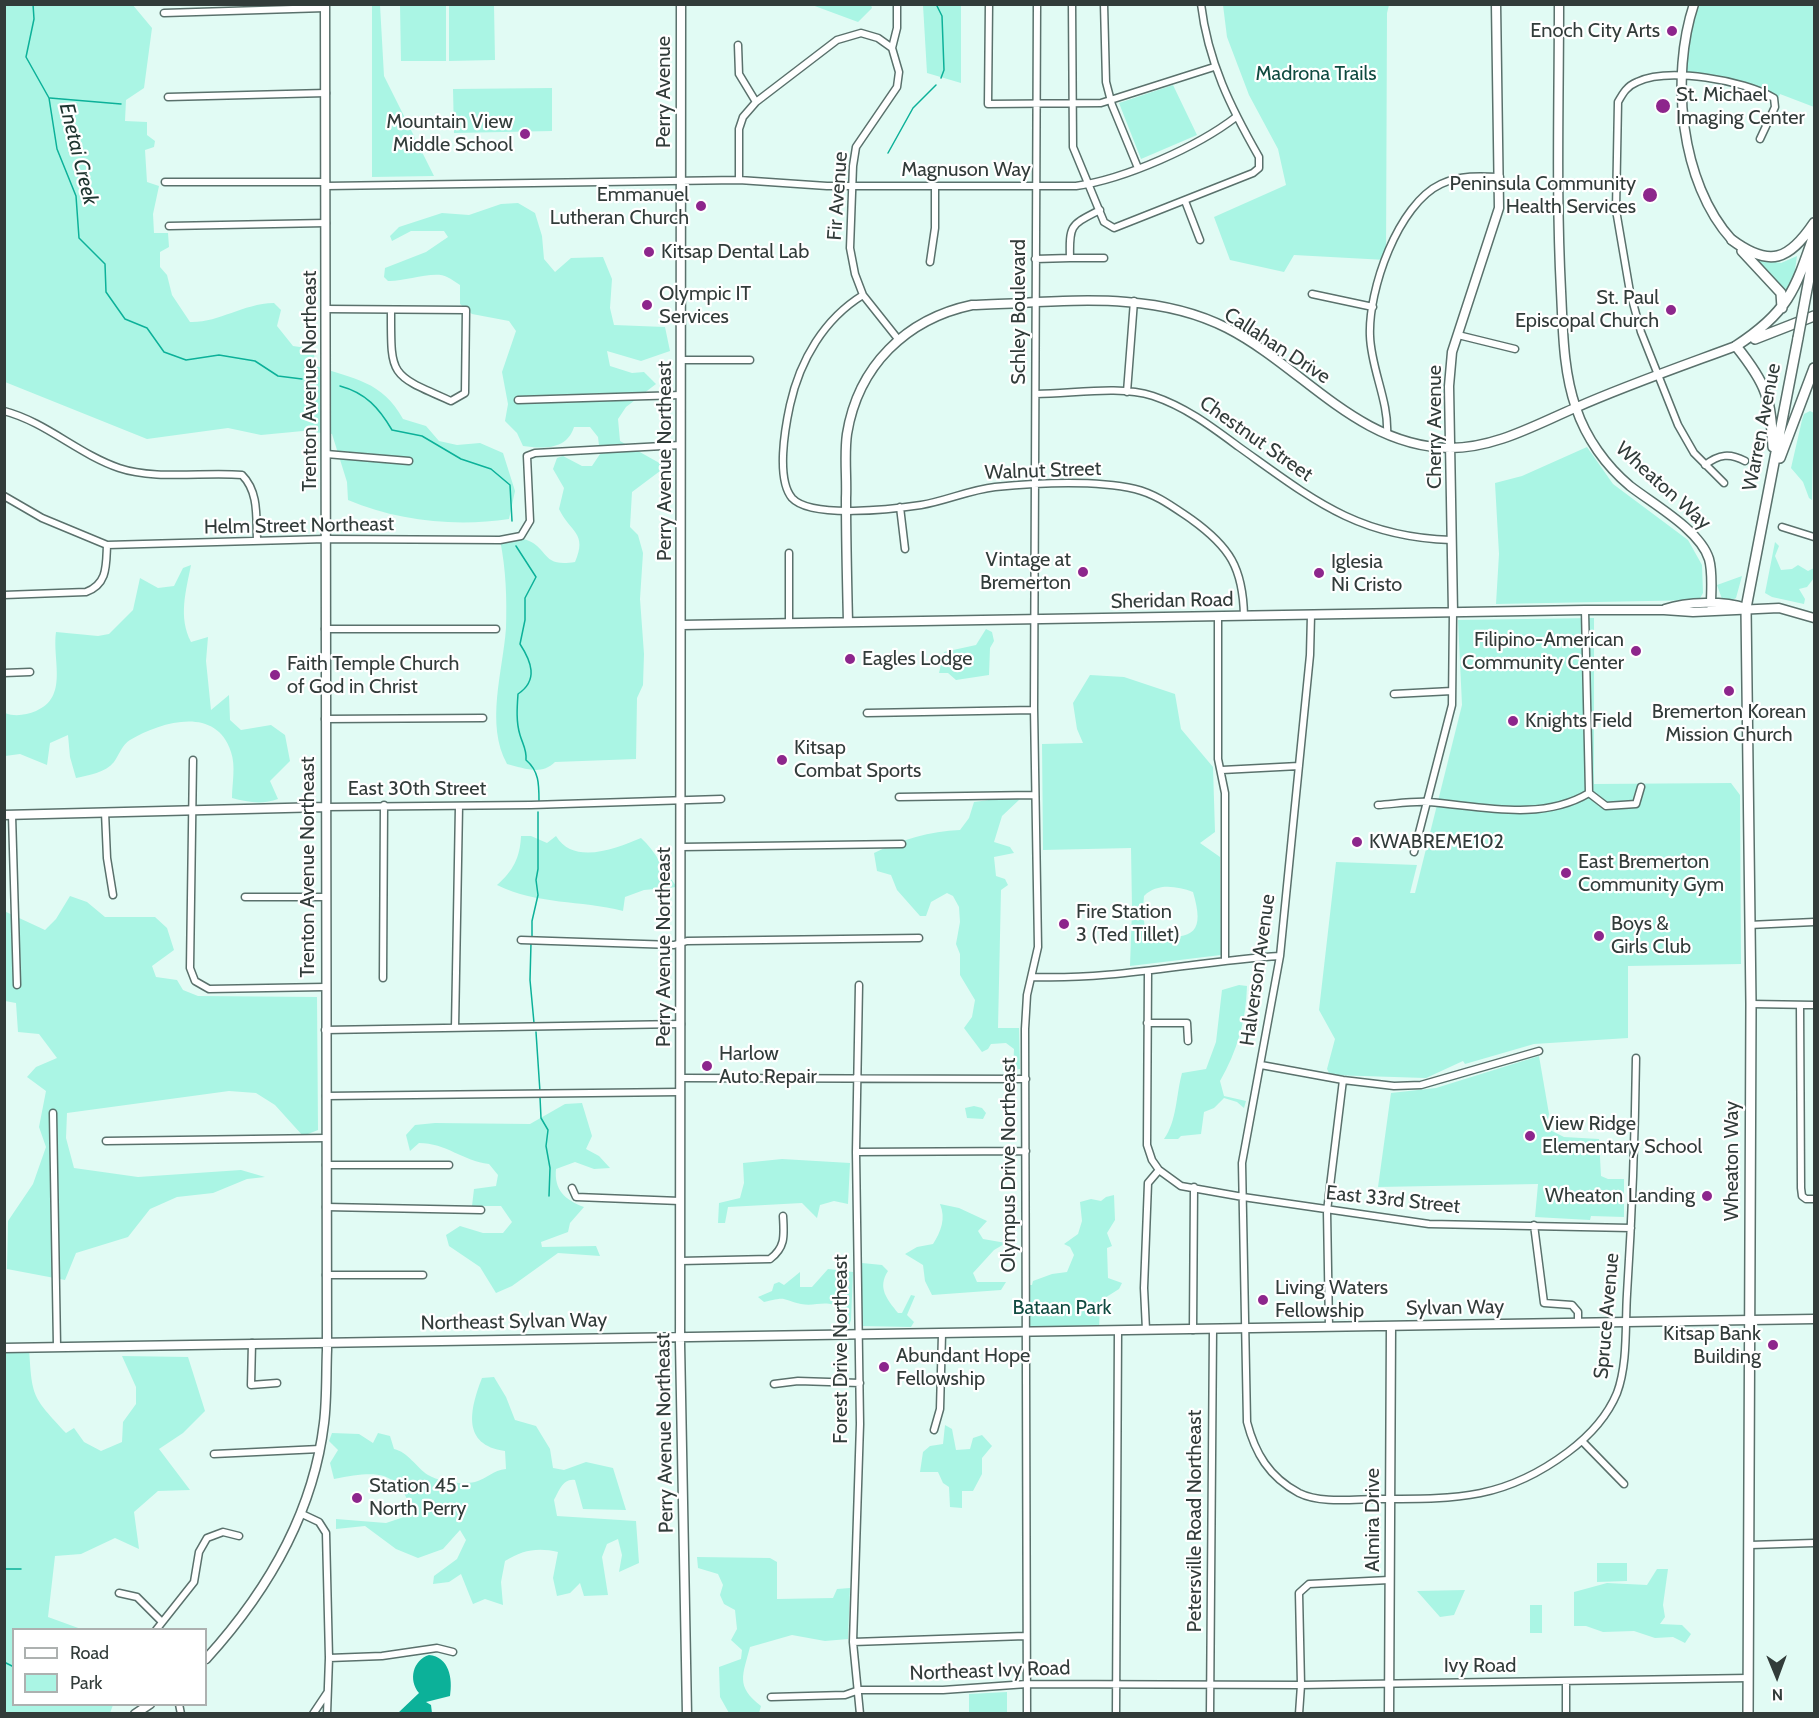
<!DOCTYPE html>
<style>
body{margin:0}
#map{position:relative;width:1819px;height:1718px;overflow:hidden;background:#e1fbf4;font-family:Cabin,sans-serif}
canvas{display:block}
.frame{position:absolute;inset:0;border:6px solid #323c3a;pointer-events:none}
.legend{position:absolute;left:12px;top:1628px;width:195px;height:78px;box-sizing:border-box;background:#fff;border:2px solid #adb1b0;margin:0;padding:8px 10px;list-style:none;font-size:18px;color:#323c3a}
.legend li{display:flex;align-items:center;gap:12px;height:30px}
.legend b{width:30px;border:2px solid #adb1b0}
.north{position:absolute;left:1747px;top:1646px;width:60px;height:60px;-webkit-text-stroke:4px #fff;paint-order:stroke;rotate:179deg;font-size:16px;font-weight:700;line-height:24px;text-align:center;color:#323c3a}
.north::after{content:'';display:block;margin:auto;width:21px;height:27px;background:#323c3a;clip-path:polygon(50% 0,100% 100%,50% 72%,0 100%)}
</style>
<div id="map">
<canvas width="1819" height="1718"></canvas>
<div class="frame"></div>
<ul class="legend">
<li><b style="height:8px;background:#fff"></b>Road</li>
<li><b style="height:16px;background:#aaf5e4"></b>Park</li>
</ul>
<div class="north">N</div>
</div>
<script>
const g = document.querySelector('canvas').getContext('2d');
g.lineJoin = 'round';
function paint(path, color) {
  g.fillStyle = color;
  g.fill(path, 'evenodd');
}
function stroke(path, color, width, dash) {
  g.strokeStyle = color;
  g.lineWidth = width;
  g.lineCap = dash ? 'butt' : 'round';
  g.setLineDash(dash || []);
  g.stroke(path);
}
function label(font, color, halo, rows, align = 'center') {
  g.font = font + ' Cabin,sans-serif';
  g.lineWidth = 4.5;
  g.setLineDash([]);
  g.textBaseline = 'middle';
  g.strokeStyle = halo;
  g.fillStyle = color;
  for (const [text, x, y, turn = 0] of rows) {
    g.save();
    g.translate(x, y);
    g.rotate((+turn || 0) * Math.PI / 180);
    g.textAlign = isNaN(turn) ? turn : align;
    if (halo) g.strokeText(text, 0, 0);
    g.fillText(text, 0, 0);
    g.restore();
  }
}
paint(new Path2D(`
 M132,4L152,28L144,88L126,100L125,121L147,122V135L155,141L154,147L145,150L147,182L159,186L153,214L154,233H168L169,247L160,252V267L167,275L172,295L190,322C219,323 241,304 274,303L281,310L277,326L293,346L313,349L316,366C354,379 382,381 403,419L426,426L439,441L457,445L480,443L503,453L515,491L509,519C456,527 397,521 348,500L347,482L332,434L303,431L261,435L228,428L147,439L5,382L4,5Z
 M372,5H380L384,76L434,176L372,177Z
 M400,5H446V61H401Z
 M449,5H494L495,60L449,61Z
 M812,5H871L872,8L858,22Z
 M923,5H961V83L927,73Z
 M1223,5H1389L1387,13L1386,260L1294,255L1284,272L1230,260L1214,217L1286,185L1278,149L1249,95L1227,37Z
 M1694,5H1814V107L1780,94L1776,103L1774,98L1737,83L1684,76Z
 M1173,85L1197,135L1141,159L1119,103Z
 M552,88V131L454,133L453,89Z
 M518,203L535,213L542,236L544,259L555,272L571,258L603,257L612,279L610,308L614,325L665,327L670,351L641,361L607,351L610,366L632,373L644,372L656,384L626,407L618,419L620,441L663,465L660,471L632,492L630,527L638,535L643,553L640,599L644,654L643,685L637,698L636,759L555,762C541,776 524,768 507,764C485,724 503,671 506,628C507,599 506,569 500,540C508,540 517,537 524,539C550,547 540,568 575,562C588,533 570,532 559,509L564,488L553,469L557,458L563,456L582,466H592L600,454L598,437L590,427H574C567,450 543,449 523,446L517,433L505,421L508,404L502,372L516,331L509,321L472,314L460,304V285C455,282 452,279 447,277C435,270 403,282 388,281L384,277L385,268L426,252L448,237L444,231H411L392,241L390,236L399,227L442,213L469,215L501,204Z
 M1797,256L1793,284L1786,294L1751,258L1781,263Z
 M1810,411L1814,413L1812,500L1809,498L1803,482L1791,468L1802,420L1804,414Z
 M1587,447L1613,484L1688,540L1702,565L1703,593L1699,600L1496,604L1499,554L1495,483L1522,476Z
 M1775,542L1779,546L1775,556L1781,570L1792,569L1798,565L1808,571L1814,568V578L1807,587L1799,589L1805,599L1804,604L1772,597L1765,593Z
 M191,565C186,591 178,617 191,642L208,637L206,661L211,710L229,695L230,720L241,730L271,725L285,735L290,761L270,781L278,799C262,805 247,802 232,798C232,784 236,766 231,752C216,705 161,722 130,740C122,745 119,755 114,762C105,773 89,775 76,778L70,757L68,735L50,743L47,765L20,754L5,756V713C15,717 26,715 36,711C69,697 52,660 56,632L98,636L109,634L133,610L140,578L158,588L174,586L183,568Z
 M1742,576L1736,598L1730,601L1722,599L1717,585Z
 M1594,618V784L1731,783L1740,795L1741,964L1628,966V1038L1534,1044L1465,1064L1463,1061L1426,1078L1330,1075L1327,1069L1335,1039L1319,1010L1336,862L1417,865L1410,893H1415L1462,705L1458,620Z
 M986,629L992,632L994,641L990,648L989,675L956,680L948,673H939L944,652L976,645Z
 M1090,675L1124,677L1175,694L1181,729L1213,767L1215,832L1200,843L1220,857L1221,955L1130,966L1132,910H1143L1145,930L1156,938C1194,938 1205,933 1193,892C1176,886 1157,883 1144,896L1143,908H1132L1131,848L1043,850L1042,744L1083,743L1077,729L1073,703Z
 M996,799H1020L1002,816L994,842L1010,847L1014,853L994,857L996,876L1005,879L1008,885L1001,890L998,1028H1019L1020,1069L1013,1070L1014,1049L1006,1043L991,1044L988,1049L982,1052L964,1028L972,1017L975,1000L960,975V954L956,944L960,922L959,907L953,896L947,893L931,902L926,916H920L897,890L891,875L877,871L874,853C901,840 930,831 960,830L969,818L974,802Z
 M521,836H531L547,843L556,836C574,866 617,848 641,838C656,851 664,871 677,887L644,890L625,897L623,911C580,900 538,905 497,885C513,871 520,858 521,836Z
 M70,896L87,902L105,917H155L167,928L174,950L152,966L156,977L177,980L183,990L198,996L317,997L318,1130L303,1136L275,1105L256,1093L229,1091L67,1113L66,1138L74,1168L138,1177L241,1170L265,1177L247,1179L213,1193L177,1197L150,1209L128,1237L76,1253L65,1280L7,1269L8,1221L33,1184L46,1147L39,1127L46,1091L27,1077L36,1067L57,1058L39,1034L18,1032L16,1003L5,1001L4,911L45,930L56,919Z
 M1239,985L1247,986C1246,1021 1237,1051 1220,1081L1224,1096L1246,1101L1244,1108L1237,1102L1224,1098L1214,1108L1204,1112L1201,1134L1181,1136L1178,1139H1164C1177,1121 1176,1095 1182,1073L1206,1069L1216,1042L1222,990Z
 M1539,1056L1549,1114L1546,1128L1564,1137L1599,1139L1601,1176L1608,1179H1624V1217L1591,1216L1590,1220L1535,1217L1538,1184L1378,1187L1391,1093L1436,1088Z
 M582,1103L592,1136L586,1149L599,1156L610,1168L594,1169L575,1162L556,1169C554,1190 565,1200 584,1207L570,1223L568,1232L541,1242L542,1247L596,1246L600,1256L558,1253L512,1286L496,1293L480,1267L449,1246L446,1235L460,1226L483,1233H503L512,1222L501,1206H472L474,1189L496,1186L498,1175L489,1164C463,1161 446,1143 419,1143L410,1151L406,1135L415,1125L435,1123L530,1124L565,1104Z
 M974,1106L982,1108L986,1113L983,1119L967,1118L965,1108Z
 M782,1159L850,1163L848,1204L834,1201L820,1205L817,1218L802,1203L728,1207L725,1223H718L719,1203L740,1198L744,1183L743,1163Z
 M1114,1195L1115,1220L1107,1233L1112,1246L1107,1248L1108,1278L1122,1283L1119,1289L1100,1301L1099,1331L1025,1332V1285H1032L1033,1281L1052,1274L1067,1272L1074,1255L1070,1247L1064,1244L1078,1234L1082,1221L1080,1202L1091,1199L1101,1201L1106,1197Z
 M940,1204L959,1208L987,1221L978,1231L983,1239L1006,1243L994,1250L973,1273L977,1282H1006L1001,1290L932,1295L925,1281L923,1265L905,1254L917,1247L933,1244C941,1231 946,1219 940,1204Z
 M862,1263L882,1265L888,1271C877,1288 887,1299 898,1313H902L911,1295L915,1296L907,1315L914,1322L911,1327L861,1326Z
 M828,1269L853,1272L851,1320L848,1328L842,1326V1308C825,1299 816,1307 801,1304C780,1299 788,1296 764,1302L758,1297L772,1291L774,1284L779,1282L784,1285L800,1272V1287H812Z
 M29,1347C32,1398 32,1396 66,1433L74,1428L84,1442L101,1451L122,1442L123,1422L136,1404V1387L122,1356L188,1357L205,1411L183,1433L159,1449L190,1490L158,1491L134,1512L139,1549L115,1538L81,1554L55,1556L48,1617L81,1629L14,1630V1704L113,1705L110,1713H5L4,1348Z
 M494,1377L506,1397L515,1420L536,1426L550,1449L553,1468L564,1470L586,1462L613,1468L626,1510L583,1509L575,1480C563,1478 559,1491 554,1500L557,1516L636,1521L639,1563L619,1572L622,1555L618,1539L607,1544L602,1557L608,1595L584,1596L580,1583L570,1593L557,1596L553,1578L558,1552C538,1547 522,1550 505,1561L501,1582L503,1605L485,1599L473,1604L461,1574L449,1582L433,1584L434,1576L457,1559L466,1540L460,1530L443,1549L418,1558L396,1549L365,1526L336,1529V1519L386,1523L413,1514C398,1468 377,1471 334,1479L330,1463L338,1450L329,1441L332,1433L359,1434L373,1443L378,1433L390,1436L394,1449C408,1452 416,1467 428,1475C440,1482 461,1485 475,1482C487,1479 493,1470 506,1469L505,1451C461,1445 470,1409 482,1378Z
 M945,1425L952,1429L956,1450L970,1449L973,1438L982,1435L992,1446L982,1458V1474L973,1491H962V1508L950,1507L949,1487L943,1483L938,1472H920L923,1452L930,1446L943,1444Z
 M697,1557L770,1558L777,1562V1599L833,1598L837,1589L850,1588L848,1639L825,1641L792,1635L750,1647C743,1675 735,1686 761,1706L759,1713H729L720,1697L719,1667L741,1659L742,1650L731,1640L737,1629L735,1610L724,1604L720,1595L723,1585L718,1574L698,1568Z
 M1597,1563H1627V1581L1597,1582Z
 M1657,1569H1668L1663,1605L1665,1617L1660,1624L1682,1625L1691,1634L1685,1643L1673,1637L1655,1638L1634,1631L1603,1632L1586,1626H1574V1592L1607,1583L1647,1585Z
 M1465,1590L1454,1615L1440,1617L1417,1591Z
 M1530,1605H1542V1633H1530Z
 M1007,1692V1713H969V1694Z`), '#aaf5e4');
paint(new Path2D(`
 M429,1655C449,1657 453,1678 450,1696L426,1702L431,1705L432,1713H398L419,1693C408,1680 413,1660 429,1655Z`), '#0cb199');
stroke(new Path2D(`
 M33,4L34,19L26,57L49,98L57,149L76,196L79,238L105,264L106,292L125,319L147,328L164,352L186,360L219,355L255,361L278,376L302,379
 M936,4L942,16L944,70L941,78
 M50,98L121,104
 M888,153L913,108L936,85
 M340,386C366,393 379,408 392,430L422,436L461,459L491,469L510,485L512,521
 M516,546L536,577L525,598V620L520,644C531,661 539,680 518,694C517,708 516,722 520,735C523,745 527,750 526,760C539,771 539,784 539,801
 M532,936V921L538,895L536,880L538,869V812
 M531,943L530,980L534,1023
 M536,1032L540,1092
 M540,1097L541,1118L548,1130L546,1146L550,1168L549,1196
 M4,1569H21
 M4,1662L14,1667
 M122,1704L127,1705`), '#0cb199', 1.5);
const street = new Path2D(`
 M989,4L988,104L1101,103L1214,67
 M1072,4L1073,147L1104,222L1114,228L1253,173L1259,168V157C1231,108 1208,62 1201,4
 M1104,4L1106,82L1112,105L1138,168
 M164,13L325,8
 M738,45L739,74L756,102
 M892,48L897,28V4
 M168,97L326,93
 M739,180V129L743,117L756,102L837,40L861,33L878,38L892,48L899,72L897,87L856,147L853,166L850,248L855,274L863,295L898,339
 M165,182H326
 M326,186L739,180L827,186H1076C1125,179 1197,147 1236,117
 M1185,201L1200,240
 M169,226L326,223
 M1070,258H1104
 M1035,259L1070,258C1069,224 1071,225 1100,210
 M930,262L935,228V187
 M1312,294L1373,307
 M863,295C824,319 800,360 790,405C785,428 776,479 792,498C811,519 894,509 921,505C946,501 969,490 995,487C1037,483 1094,480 1135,489C1156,494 1173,507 1191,519C1230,547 1243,568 1244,616
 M326,309L466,310L465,393L451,401C389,374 391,377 391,310
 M1458,335L1515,349
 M681,360H750
 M1127,392L1134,301
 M1036,394C1073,394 1118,385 1153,396C1186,407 1212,427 1239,447C1312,499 1357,537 1451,540
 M518,400L681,395
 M4,411C46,422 78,454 119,468C154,480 204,472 242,475C259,492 256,517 257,540
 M1387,434C1389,401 1371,369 1370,336C1368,290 1398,204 1441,184C1460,175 1480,176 1500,177
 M326,454L409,461
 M1705,465C1719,454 1730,453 1745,461
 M1724,483L1694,453L1678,425L1641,332L1630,292L1616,210L1618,102C1623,93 1627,86 1637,82C1668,67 1744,80 1774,98L1775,107L1760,139
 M4,496L42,518L107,545L326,539L500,540L521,536L530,521L527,456L535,453L681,445
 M900,507L905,549
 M1782,527L1814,537
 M789,553V623
 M4,595L86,592C108,584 106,565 107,545
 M1585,610L1589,793L1606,806L1636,804L1641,787
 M1311,615L1310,655L1280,956L1242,1163L1247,1422C1255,1453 1269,1477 1299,1493C1321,1504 1355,1499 1379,1499C1456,1499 1504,1500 1568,1452C1588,1437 1607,1417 1617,1393C1628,1363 1625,1326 1627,1294C1632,1216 1635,1137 1636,1058
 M1218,617V759L1225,793V961
 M325,629H496
 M4,673L30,672
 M1394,694L1452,691
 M867,713L1034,710
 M325,719L483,718
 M193,760L190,968L195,981L209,989L325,987
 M1222,770L1299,766
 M899,797L1034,795
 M1378,805C1394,804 1412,801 1429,802C1480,806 1541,822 1589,793
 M325,807L531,805L721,799
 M105,812L107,858L113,895
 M12,815L17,985
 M681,847L902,844
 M1414,852L1452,705L1453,613
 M245,897H325
 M1749,925L1814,922
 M521,940L674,945L687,941L919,938
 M1148,972L1147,1145L1152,1160L1159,1170L1181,1186L1243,1197L1429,1224L1631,1228
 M1033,977C1116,980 1197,961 1280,956
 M383,978L384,805
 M859,985L856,1152L860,1424L853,1642L860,1714
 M1751,1004L1814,1005
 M1800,1005L1801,1188L1802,1196L1806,1199H1814
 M1147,1023H1187L1188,1041
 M455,1028L459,806
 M325,1030L681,1024
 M1261,1065L1343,1080L1394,1086L1421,1085L1539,1051
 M681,1078L1026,1079
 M326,1096L680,1092
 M53,1113L57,1346
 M106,1141L326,1138
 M856,1152L1026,1151
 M326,1165H449
 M572,1188L576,1197L680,1201
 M326,1207L481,1210
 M1534,1225L1544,1303L1572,1305L1578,1312V1322
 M680,1261L770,1259C786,1247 784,1235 783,1216
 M326,1275H423
 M1329,1327L1327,1211L1343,1080
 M1146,1330L1144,1288L1148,1183L1159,1170
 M1193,1330L1194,1187
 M252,1343L251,1385L277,1383
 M774,1384L798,1381L860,1383
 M934,1430L940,1409L942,1334
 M1582,1441L1624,1484
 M214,1454L320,1449
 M302,1514L319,1522L326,1533L329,1658L327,1714
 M1750,1545L1814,1543
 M119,1593L137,1597L162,1622
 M156,1630L194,1582L199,1552L207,1538L223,1532L239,1536
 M853,1642L1025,1636
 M329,1658L382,1656L437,1648L453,1652
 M1566,1682V1714
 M771,1697L845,1695L859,1690H943L1027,1684L1301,1685L1749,1678
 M179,1704L181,1714
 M313,1714L327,1693
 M1027,1714L1025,1029L1027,995L1038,947L1034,708L1037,4
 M1116,1714L1118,1331
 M1210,1714L1213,1329
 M1299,1714L1301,1685L1299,1593L1309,1584L1389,1580`);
const secondary = new Path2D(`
 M681,4L680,1343L687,1714
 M1559,4C1559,100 1556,196 1561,291C1563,330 1563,371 1576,408C1586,438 1606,466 1630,486C1653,504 1700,530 1709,559C1713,573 1711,590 1711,605
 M1694,4C1670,76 1680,183 1732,240
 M1665,609C1687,601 1724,601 1746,608
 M1453,613L1449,386L1452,352L1499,208L1496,4
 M848,622C847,581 846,540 846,498C847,478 844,455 847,434C858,366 906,319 972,305C1056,303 1149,288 1227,328C1303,367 1358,447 1450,448C1495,448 1535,425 1575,408C1627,385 1682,366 1736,346
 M681,625L1585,610H1664L1693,612L1779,608L1814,618
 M4,815L325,807
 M4,1348L1814,1319
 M206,1659C267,1592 313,1515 324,1423C327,1399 326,1374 327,1350L325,4
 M135,1714L150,1704
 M1389,1714L1391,1326`);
const primary = new Path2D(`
 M1732,240C1770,268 1789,260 1814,223
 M1742,251L1781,293L1782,308
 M1803,311L1814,252
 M1755,339L1814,316
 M1736,346C1787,313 1795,291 1814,235
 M1736,346C1768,386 1770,397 1773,447
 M1780,458L1814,368
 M1748,1714L1751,1004L1746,608L1798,338`);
stroke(street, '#5a716c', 9);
stroke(secondary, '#5a716c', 11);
stroke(primary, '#5a716c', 12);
stroke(street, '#fff', 6);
stroke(secondary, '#fff', 8);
stroke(primary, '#fff', 9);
const primaryBridge = new Path2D(`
 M1798,338L1803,311`);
stroke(primaryBridge, '#5a716c', 12, []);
stroke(primaryBridge, '#fff', 9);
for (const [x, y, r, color] of [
 [1672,31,6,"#8d268c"],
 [1663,106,8,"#8d268c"],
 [525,134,6,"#8d268c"],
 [1650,195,8,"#8d268c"],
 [701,206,6,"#8d268c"],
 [649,252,6,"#8d268c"],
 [647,305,6,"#8d268c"],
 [1671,310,6,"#8d268c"],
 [1083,572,6,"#8d268c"],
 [1319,573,6,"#8d268c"],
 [1636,651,6,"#8d268c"],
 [850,659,6,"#8d268c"],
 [275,675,6,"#8d268c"],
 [1729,691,6,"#8d268c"],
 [1513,721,6,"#8d268c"],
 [782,760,6,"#8d268c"],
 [1357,842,6,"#8d268c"],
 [1566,873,6,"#8d268c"],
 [1064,924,6,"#8d268c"],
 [1599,936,6,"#8d268c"],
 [707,1066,6,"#8d268c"],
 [1530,1136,6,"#8d268c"],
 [1707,1196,6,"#8d268c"],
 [1263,1300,6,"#8d268c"],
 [1773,1345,6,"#8d268c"],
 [884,1367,6,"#8d268c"],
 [357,1498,6,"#8d268c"]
]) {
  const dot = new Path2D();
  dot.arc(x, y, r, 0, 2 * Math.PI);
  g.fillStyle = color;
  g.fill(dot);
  stroke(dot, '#fff', 2);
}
label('20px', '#323c3a', '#fff', [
 ["Enoch City Arts",1660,31,"right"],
 ["St. Michael",1676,95],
 ["Imaging Center",1676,118],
 ["Mountain View",513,122,"right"],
 ["Middle School",513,145,"right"],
 ["Peninsula Community",1636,184,"right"],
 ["Health Services",1636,207,"right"],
 ["Emmanuel",689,195,"right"],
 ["Lutheran Church",689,218,"right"],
 ["Kitsap Dental Lab",661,252],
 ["Olympic IT",659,294],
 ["Services",659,317],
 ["St. Paul",1659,298,"right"],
 ["Episcopal Church",1659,321,"right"],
 ["Vintage at",1071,560,"right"],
 ["Bremerton",1071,583,"right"],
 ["Iglesia",1331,562],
 ["Ni Cristo",1331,585],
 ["Filipino-American",1624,640,"right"],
 ["Community Center",1624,663,"right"],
 ["Eagles Lodge",862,659],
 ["Faith Temple Church",287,664],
 ["of God in Christ",287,687],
 ["Bremerton Korean",1729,712,"center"],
 ["Mission Church",1729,735,"center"],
 ["Knights Field",1525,721],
 ["Kitsap",794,748],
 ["Combat Sports",794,771],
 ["KWABREME102",1369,842],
 ["East Bremerton",1578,862],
 ["Community Gym",1578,885],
 ["Fire Station",1076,912],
 ["3 (Ted Tillet)",1076,935],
 ["Boys &",1611,924],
 ["Girls Club",1611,947],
 ["Harlow",719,1054],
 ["Auto Repair",719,1077],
 ["View Ridge",1542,1124],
 ["Elementary School",1542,1147],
 ["Wheaton Landing",1695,1196,"right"],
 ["Living Waters",1275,1288],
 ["Fellowship",1275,1311],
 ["Kitsap Bank",1761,1334,"right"],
 ["Building",1761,1357,"right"],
 ["Abundant Hope",896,1356],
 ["Fellowship",896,1379],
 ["Station 45 -",369,1486],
 ["North Perry",369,1509]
], 'left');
label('20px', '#104b41', '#fff', [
 ["Madrona Trails",1316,74],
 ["Bataan Park",1062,1308]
]);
label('20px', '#323c3a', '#fff', [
 ["Perry Avenue",664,92,-90],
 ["Magnuson Way",966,170],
 ["Fir Avenue",838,196,-86],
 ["Schley Boulevard",1019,312,-90],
 ["Callahan Drive",1277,346,33],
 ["Trenton Avenue Northeast",310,381,-90],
 ["Cherry Avenue",1435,427,-90],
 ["Warren Avenue",1762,427,-79],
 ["Chestnut Street",1256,439,35],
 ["Perry Avenue Northeast",665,461,-90],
 ["Walnut Street",1043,471,-2],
 ["Wheaton Way",1663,486,42],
 ["Helm Street Northeast",299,526,-1],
 ["Sheridan Road",1172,601,-1],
 ["East 30th Street",417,789],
 ["Trenton Avenue Northeast",308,867,-90],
 ["Perry Avenue Northeast",664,947,-90],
 ["Halverson Avenue",1258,970,-82],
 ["Wheaton Way",1732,1161,-90],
 ["Olympus Drive Northeast",1009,1165,-90],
 ["East 33rd Street",1393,1200,6],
 ["Sylvan Way",1455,1308,-1],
 ["Spruce Avenue",1607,1316,-85],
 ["Northeast Sylvan Way",514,1322,-1],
 ["Forest Drive Northeast",841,1349,-90],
 ["Perry Avenue Northeast",665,1433,-91],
 ["Almira Drive",1373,1520,-90],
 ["Petersville Road Northeast",1195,1521,-90],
 ["Ivy Road",1480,1666],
 ["Northeast Ivy Road",990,1671,-2]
]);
label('italic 21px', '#1d342f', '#fff', [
 ["Enetai Creek",78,154,76]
]);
</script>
